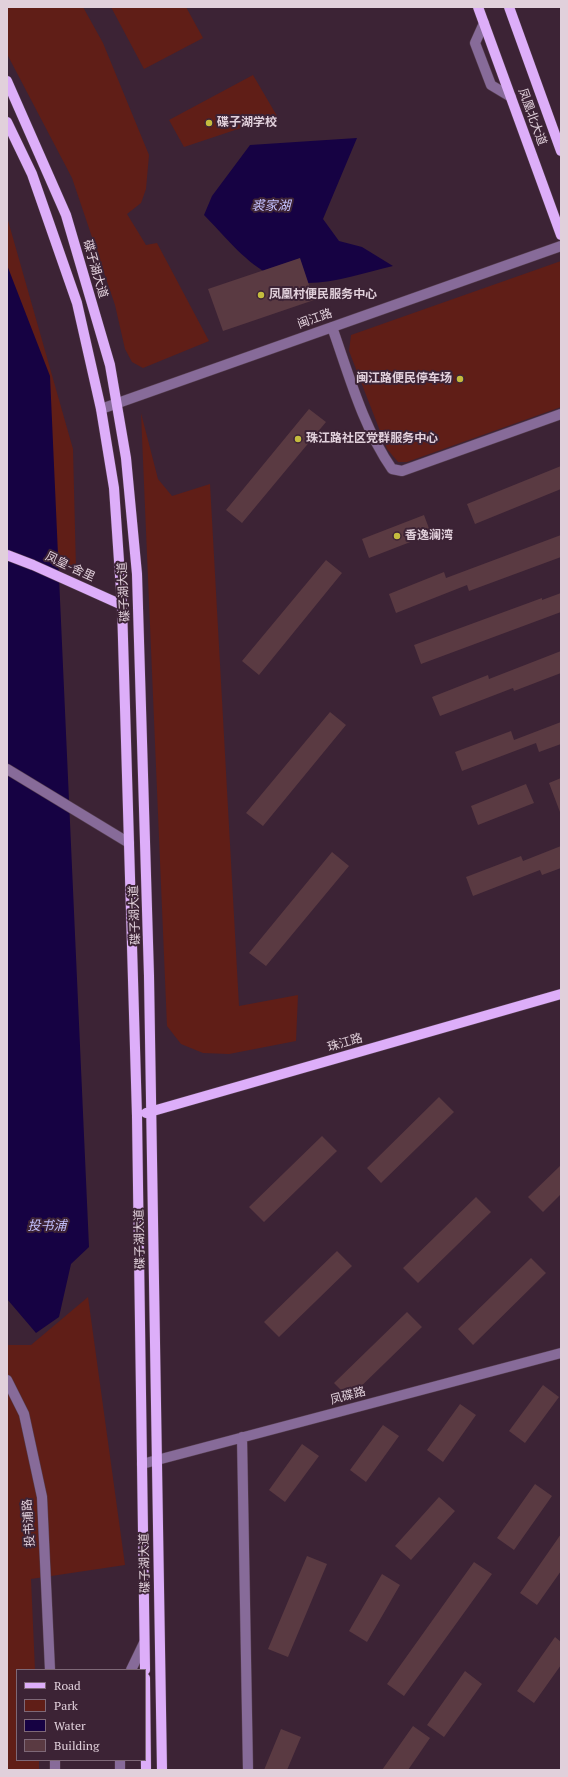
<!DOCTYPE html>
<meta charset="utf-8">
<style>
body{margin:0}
#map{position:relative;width:568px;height:1777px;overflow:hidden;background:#3c2335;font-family:"PT Serif",serif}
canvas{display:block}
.frame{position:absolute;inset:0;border:8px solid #e1d0db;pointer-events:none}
.legend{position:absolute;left:16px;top:1669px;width:130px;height:92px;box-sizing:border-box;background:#3c2335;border:1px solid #7e6877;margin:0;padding:5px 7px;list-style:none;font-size:12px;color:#e1d0db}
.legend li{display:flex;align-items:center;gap:8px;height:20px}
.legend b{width:20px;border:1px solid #7e6877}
</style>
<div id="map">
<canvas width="568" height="1777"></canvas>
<div class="frame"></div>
<ul class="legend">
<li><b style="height:5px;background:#ddaef9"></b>Road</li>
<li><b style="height:11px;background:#601e17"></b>Park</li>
<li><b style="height:11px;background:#160243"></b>Water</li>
<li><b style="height:11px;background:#5a3a42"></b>Building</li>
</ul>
</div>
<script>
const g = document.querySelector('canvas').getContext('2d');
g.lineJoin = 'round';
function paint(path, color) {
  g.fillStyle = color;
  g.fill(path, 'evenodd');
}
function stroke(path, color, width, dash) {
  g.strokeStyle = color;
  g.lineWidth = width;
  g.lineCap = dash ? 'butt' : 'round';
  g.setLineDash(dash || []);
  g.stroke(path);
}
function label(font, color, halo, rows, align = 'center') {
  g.font = font + ' "PT Serif","Noto Sans SC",serif';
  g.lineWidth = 4;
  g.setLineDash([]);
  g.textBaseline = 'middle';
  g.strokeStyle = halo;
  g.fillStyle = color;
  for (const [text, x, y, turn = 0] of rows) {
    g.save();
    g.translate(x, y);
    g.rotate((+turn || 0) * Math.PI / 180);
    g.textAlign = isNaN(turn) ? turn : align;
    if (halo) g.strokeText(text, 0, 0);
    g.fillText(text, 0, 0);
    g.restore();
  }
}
paint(new Path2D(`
 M7,7H83L103,43L149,155L146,189L141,203L127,214L146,245L157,243L209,341L143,368L132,362L125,349L115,305L72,178L7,54Z
 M111,7H186L203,38L144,69Z
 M253,75L277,116L184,147L169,120Z
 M7,217L73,449L76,569L7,546Z
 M561,261V407L407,462H398L387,449L349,351L351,335Z
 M141,413L158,479L172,496L210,484L239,1006L298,995L296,1041L229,1054L203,1053L181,1044L167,1026Z
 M88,1297L125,1565L31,1579L35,1670H17V1760H39V1770H7V1345H31Z`), '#601e17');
paint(new Path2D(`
 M357,138L323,219L339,241L362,247L393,266C353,275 305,295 267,273C243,260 223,234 204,215L212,196L250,145Z
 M7,265L50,376L89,1247L71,1264L59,1317L36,1333L7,1299Z`), '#160243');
paint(new Path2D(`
 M300,258L314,300L223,331L208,289Z
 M309,409L326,422L242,523L226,510Z
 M561,466V489L475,524L467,504Z
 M424,515L431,534L369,558L362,539Z
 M561,535V557L469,591L467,585L396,613L389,594L444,572L446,578Z
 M326,560L342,573L259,675L242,661Z
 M561,593V612L421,664L414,645L542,598V600Z
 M561,651V673L514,691L513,688L440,716L432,697L488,675L489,679Z
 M330,712L346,725L263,826L246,813Z
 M561,722V744L539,752L536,743L462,771L455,752L511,731L514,740Z
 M561,778V812H560L549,783Z
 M526,784L534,803L478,825L471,806Z
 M561,846V868L542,875L540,870L473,896L466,877L521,856L523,861Z
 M332,852L349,866L266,966L249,953Z
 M439,1097L454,1112L381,1183L367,1168Z
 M322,1136L337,1151L264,1222L249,1207Z
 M561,1165V1194L543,1212L528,1197Z
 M476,1197L491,1212L418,1283L403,1268Z
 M337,1251L352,1266L279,1337L264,1322Z
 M531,1258L546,1273L473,1345L458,1329Z
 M407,1312L422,1327L349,1398L334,1383Z
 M543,1385L559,1397L525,1443L509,1431Z
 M460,1404L476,1415L443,1462L427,1450Z
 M383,1425L399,1436L366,1482L350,1470Z
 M302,1444L319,1456L285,1502L269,1490Z
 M535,1484L552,1496L514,1550L497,1538Z
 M439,1497L455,1511L411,1560L395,1546Z
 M561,1534V1571L537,1605L520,1593Z
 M307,1556L327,1564L288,1657L268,1649Z
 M474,1562L492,1574L404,1696L387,1684Z
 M382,1574L400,1585L367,1642L349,1631Z
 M555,1637L561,1642V1665L534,1703L517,1691Z
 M465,1671L482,1684L444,1737L427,1725Z
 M413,1726L430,1738L408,1770H382Z
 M281,1729L301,1737L287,1770H264Z`), '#5a3a42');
const minor = new Path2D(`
 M484,23L475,43L491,85L511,97
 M332,327C349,375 363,427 392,469L402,471L561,414
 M101,409L561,246
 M7,769L129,843
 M7,1380L24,1414L42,1497L50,1670
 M242,1437L248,1770
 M142,1464L561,1353
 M131,1670L144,1643
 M55,1760V1770
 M120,1770V1760`);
const major = new Path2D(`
 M478,7L561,235
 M509,7L561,151
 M7,81L66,215L110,365L126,458L137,574L149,976L162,1770
 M7,122L32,174L77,303L101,409L114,488L122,605L137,1116L145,1670
 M7,555L33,565L122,605
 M146,1113L561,994
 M145,1678L146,1770`);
stroke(minor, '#563f50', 11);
stroke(major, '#563f50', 11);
stroke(minor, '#876b99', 10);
stroke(major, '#ddaef9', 10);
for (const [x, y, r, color] of [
 [209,123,4,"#c4bc3e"],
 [261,295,4,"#c4bc3e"],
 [460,379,4,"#c4bc3e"],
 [298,439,4,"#c4bc3e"],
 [397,536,4,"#c4bc3e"]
]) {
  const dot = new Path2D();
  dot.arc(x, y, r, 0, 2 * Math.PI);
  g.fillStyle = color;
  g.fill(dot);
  stroke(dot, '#3c2335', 1.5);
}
label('12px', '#e1d0db', '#3c2335', [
 ["凤凰北大道",532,117,70],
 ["碟子湖大道",95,269,74],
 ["闽江路",315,319,-20],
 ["凤皇-舍里",70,567,25],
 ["碟子湖大道",124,592,-93],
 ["碟子湖大道",135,915,-92],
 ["珠江路",345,1043,-16],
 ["碟子湖大道",140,1239,-91],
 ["凤碟路",348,1396,-15],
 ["投书浦路",29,1523,-94],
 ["碟子湖大道",145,1563,-91]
]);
label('bold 12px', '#e1d0db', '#3c2335', [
 ["碟子湖学校",217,123],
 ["凤凰村便民服务中心",269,295],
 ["闽江路便民停车场",452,379,"right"],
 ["珠江路社区党群服务中心",306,439],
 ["香逸澜湾",405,536]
], 'left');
label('italic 13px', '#c2bffb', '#3c2335', [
 ["裘家湖",271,206],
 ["投书浦",47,1226]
]);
</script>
